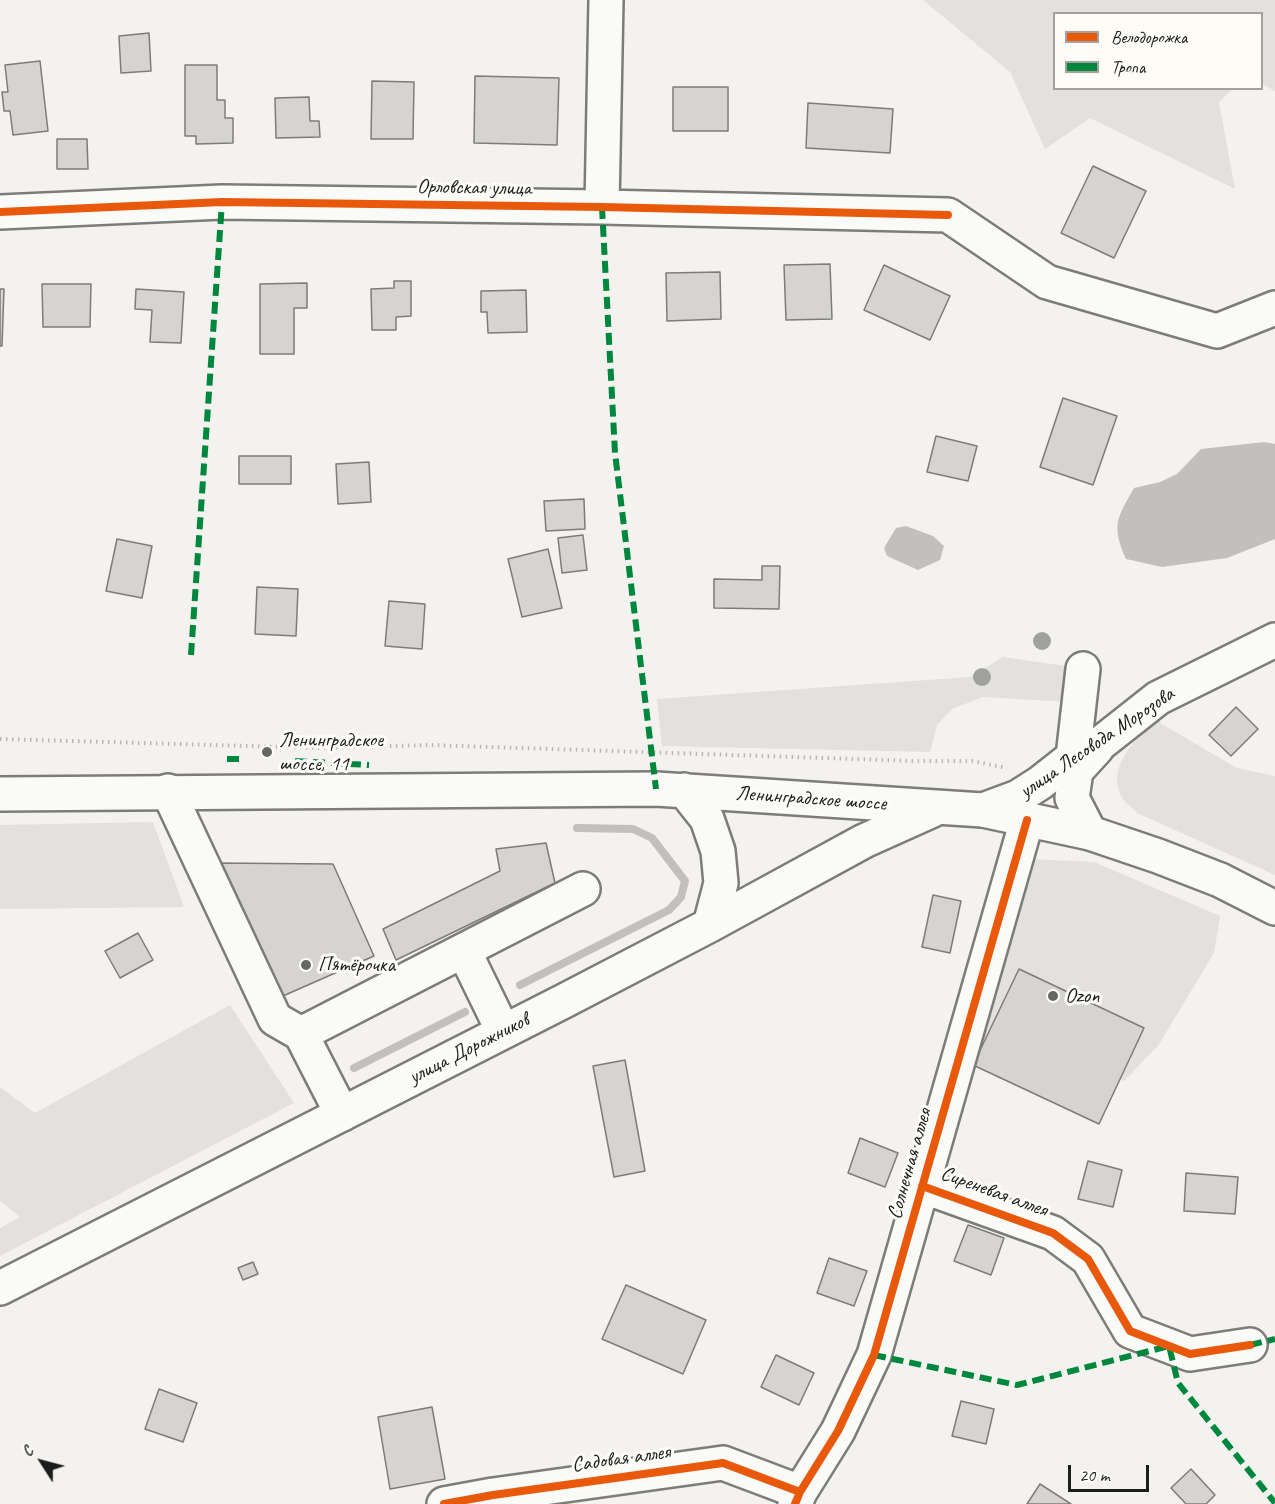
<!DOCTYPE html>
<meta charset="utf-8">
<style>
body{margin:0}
#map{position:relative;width:1275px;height:1504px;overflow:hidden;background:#f3f2ef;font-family:Caveat,sans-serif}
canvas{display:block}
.legend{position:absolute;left:1053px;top:12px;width:210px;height:78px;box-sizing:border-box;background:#fdfcf7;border:2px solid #a3a29f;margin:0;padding:8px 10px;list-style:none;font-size:18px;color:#1c1c1c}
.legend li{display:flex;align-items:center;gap:12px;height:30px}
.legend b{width:30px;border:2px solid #a3a29f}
.north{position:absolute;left:12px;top:1432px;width:60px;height:60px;-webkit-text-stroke:4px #fdfcf7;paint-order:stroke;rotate:306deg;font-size:16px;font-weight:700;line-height:24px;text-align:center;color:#1c1c1c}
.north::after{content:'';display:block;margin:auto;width:21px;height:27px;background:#1c1c1c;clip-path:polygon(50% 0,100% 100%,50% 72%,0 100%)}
.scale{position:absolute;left:1068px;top:1465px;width:81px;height:27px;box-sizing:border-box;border:3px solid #1c1c1c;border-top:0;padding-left:8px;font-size:18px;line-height:21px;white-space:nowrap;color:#1c1c1c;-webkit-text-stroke:4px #fdfcf7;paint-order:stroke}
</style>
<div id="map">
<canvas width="1275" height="1504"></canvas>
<ul class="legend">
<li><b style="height:8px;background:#e8590c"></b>Велодорожка</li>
<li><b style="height:8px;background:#00873e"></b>Тропа</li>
</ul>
<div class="north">С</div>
<div class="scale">20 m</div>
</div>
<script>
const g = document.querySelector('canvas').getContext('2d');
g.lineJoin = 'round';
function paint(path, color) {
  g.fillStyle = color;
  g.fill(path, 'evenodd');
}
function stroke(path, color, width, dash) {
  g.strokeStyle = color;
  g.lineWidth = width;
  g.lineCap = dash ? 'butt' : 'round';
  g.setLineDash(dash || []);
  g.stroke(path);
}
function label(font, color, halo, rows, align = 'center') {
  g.font = font + ' Caveat,sans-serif';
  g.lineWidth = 6;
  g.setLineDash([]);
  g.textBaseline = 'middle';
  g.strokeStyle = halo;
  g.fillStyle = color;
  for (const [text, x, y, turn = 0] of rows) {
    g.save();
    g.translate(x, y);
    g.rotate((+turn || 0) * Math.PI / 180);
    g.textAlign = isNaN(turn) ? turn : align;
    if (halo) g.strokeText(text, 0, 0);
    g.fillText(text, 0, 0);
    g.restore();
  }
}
paint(new Path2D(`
 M923,0H1275V91L1262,84V14H1054V88L1233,89L1219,102L1235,189L1090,118L1045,149L1010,72Z
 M1003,657L1072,667L1068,702L983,697L952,709L937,725L930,752L662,746L657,699L970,677Z
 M1159,717L1160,723L1237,768L1275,776V875L1137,813C1132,808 1124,802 1121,796C1106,765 1138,737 1159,717Z
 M153,822L184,907L0,909V825Z
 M1029,859L1094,862L1220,916L1214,953L1158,1046L1124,1081L1086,1065L1014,1055L974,1054Z
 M230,1005L294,1103L0,1256V1228L20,1217L0,1201V1087L35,1113Z`), '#e2e1dd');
paint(new Path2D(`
 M1264,442L1275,444V539L1227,558L1162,567L1126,559C1111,525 1117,518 1134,488L1160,482L1177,474L1201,449Z
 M906,526L933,536L944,546L940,560L918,570L887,556L884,548L896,528Z`), '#c1c0bc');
stroke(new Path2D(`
 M520,985L669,910L681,897L685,881L652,838L633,829L577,828
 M354,1068L465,1012`), '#c1c0bc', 8);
const building = new Path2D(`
 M149,33L151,71L121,73L119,36Z
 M40,61L48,131L13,135L10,111H4L2,92H8L5,65Z
 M185,65H217V100H225V118H233V143L196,144V136H185Z
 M475,76L559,78L557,145L474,143Z
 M372,81L414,82L413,139H371Z
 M673,87H728V131H673Z
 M309,97L310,121H319L320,137L276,138L275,98Z
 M808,103L893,109L890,153L806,148Z
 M57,139H87L88,169H57Z
 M1093,166L1146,191L1114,258L1061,233Z
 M830,264L832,319L786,320L784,265Z
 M884,265L950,296L930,340L864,310Z
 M720,272L721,319L667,321L666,273Z
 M394,281H411V316L396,317V330H372L371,289L394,288Z
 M307,283V308H294V354H260V284Z
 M42,284H91L90,327H43Z
 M0,289H4L2,346H0Z
 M136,289L184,292L181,343L150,342L152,310L135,309Z
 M526,290L527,332L488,333L487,312H481V291Z
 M1063,398L1117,416L1093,485L1040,467Z
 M936,436L977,446L968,481L927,472Z
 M239,456H291V484H239Z
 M369,462L371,502L338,504L336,464Z
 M584,499L585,529L546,531L544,501Z
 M583,535L587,570L562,573L558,538Z
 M117,539L152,546L142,598L106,591Z
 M548,549L562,608L522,617L508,559Z
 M762,566H780L779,609L714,608V579L762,580Z
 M257,587L298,589L296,636L255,634Z
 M389,601L425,604L422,649L385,646Z
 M1236,707L1258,729L1231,756L1209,735Z
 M546,843L555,883L396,960L383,929L500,871L496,849Z
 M216,863L333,864L374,956L276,999Z
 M933,895L961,901L950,953L922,947Z
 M138,933L153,960L120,978L105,951Z
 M1019,969L1144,1028L1099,1124L973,1065Z
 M625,1060L645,1171L614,1177L593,1066Z
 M860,1138L898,1153L885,1187L848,1173Z
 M1088,1161L1122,1170L1113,1207L1078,1199Z
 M1186,1173L1238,1177L1235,1214L1184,1211Z
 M968,1225L1004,1238L991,1275L954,1261Z
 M829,1258L867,1271L854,1306L817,1293Z
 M253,1262L258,1274L243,1280L238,1268Z
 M626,1285L706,1320L683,1374L602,1339Z
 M776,1355L814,1373L799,1405L761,1387Z
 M159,1389L197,1403L183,1442L145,1429Z
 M961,1401L994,1409L986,1444L952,1436Z
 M432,1407L445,1479L390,1489L378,1417Z
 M1191,1469L1215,1495L1206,1504H1186L1171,1488Z
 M1040,1484L1071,1504H1027Z`);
paint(building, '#d5d4d2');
stroke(building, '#7d7c7b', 1.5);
const minor = new Path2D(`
 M602,207L606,0
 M0,212L222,202L602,207L948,215L1047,282L1217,331L1275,308
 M1073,757L1083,669
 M168,791L275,1019L301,1034
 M983,810L1018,797L1040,783L1073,757L1101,743L1158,698L1275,640
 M1090,833L1072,798L1076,771L1097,748
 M464,951L503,1031
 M342,1114L301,1034L583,889
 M922,1186L1053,1233L1088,1259L1130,1331L1190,1354L1250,1345
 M444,1504L493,1495L723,1463L800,1492
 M795,1504L800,1492L838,1431L874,1355L1027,820`);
const major = new Path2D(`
 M684,790L707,819L718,851L721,883L710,925
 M0,794L656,789L983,810L1090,833L1158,856L1220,880L1275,908
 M0,1288L564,1001L710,925L864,841L933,810`);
stroke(minor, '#7d7c7b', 38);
stroke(major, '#7d7c7b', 38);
stroke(new Path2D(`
 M0,739L320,748L430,745L915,761H972L1007,768`), '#b8b7b6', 4, [1.5, 4.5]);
stroke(minor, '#fafaf8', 33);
stroke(major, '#fafaf8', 33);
stroke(new Path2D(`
 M602,207L615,453L656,789
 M191,655L222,202
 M227,759H242
 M295,761L369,765
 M1250,1345L1275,1339
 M874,1355L1017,1385L1169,1346L1178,1383L1275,1503`), '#00873e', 6, [12, 6]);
stroke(new Path2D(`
 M0,212L222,202L602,207L948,215
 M922,1186L1053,1233L1088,1259L1130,1331L1190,1354L1250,1345
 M444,1504L493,1495L723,1463L800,1492
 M795,1504L800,1492L838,1431L874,1355L1027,820`), '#e8590c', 8);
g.fillStyle = '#a0a09e';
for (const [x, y] of [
 [1042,641],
 [982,677]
]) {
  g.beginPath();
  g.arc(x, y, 9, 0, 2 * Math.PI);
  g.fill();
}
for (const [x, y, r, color] of [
 [267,752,6,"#676766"],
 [306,965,6,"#676766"],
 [1053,996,6,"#676766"]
]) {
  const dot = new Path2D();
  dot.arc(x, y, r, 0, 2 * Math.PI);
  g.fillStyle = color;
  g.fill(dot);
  stroke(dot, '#fdfcf7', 2);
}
label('21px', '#1c1c1c', '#fdfcf7', [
 ["Орловская улица",474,188,1],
 ["улица Лесовода Морозова",1097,743,-34],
 ["Ленинградское шоссе",811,799,4],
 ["улица Дорожников",469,1049,-27],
 ["Солнечная аллея",910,1164,-74],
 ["Сиреневая аллея",994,1192,20],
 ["Садовая аллея",621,1459,-8]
]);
label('21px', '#1c1c1c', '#fdfcf7', [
 ["Ленинградское",279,740],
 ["шоссе, 11",279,764],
 ["Пятёрочка",318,965],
 ["Ozon",1065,996]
], 'left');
</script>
